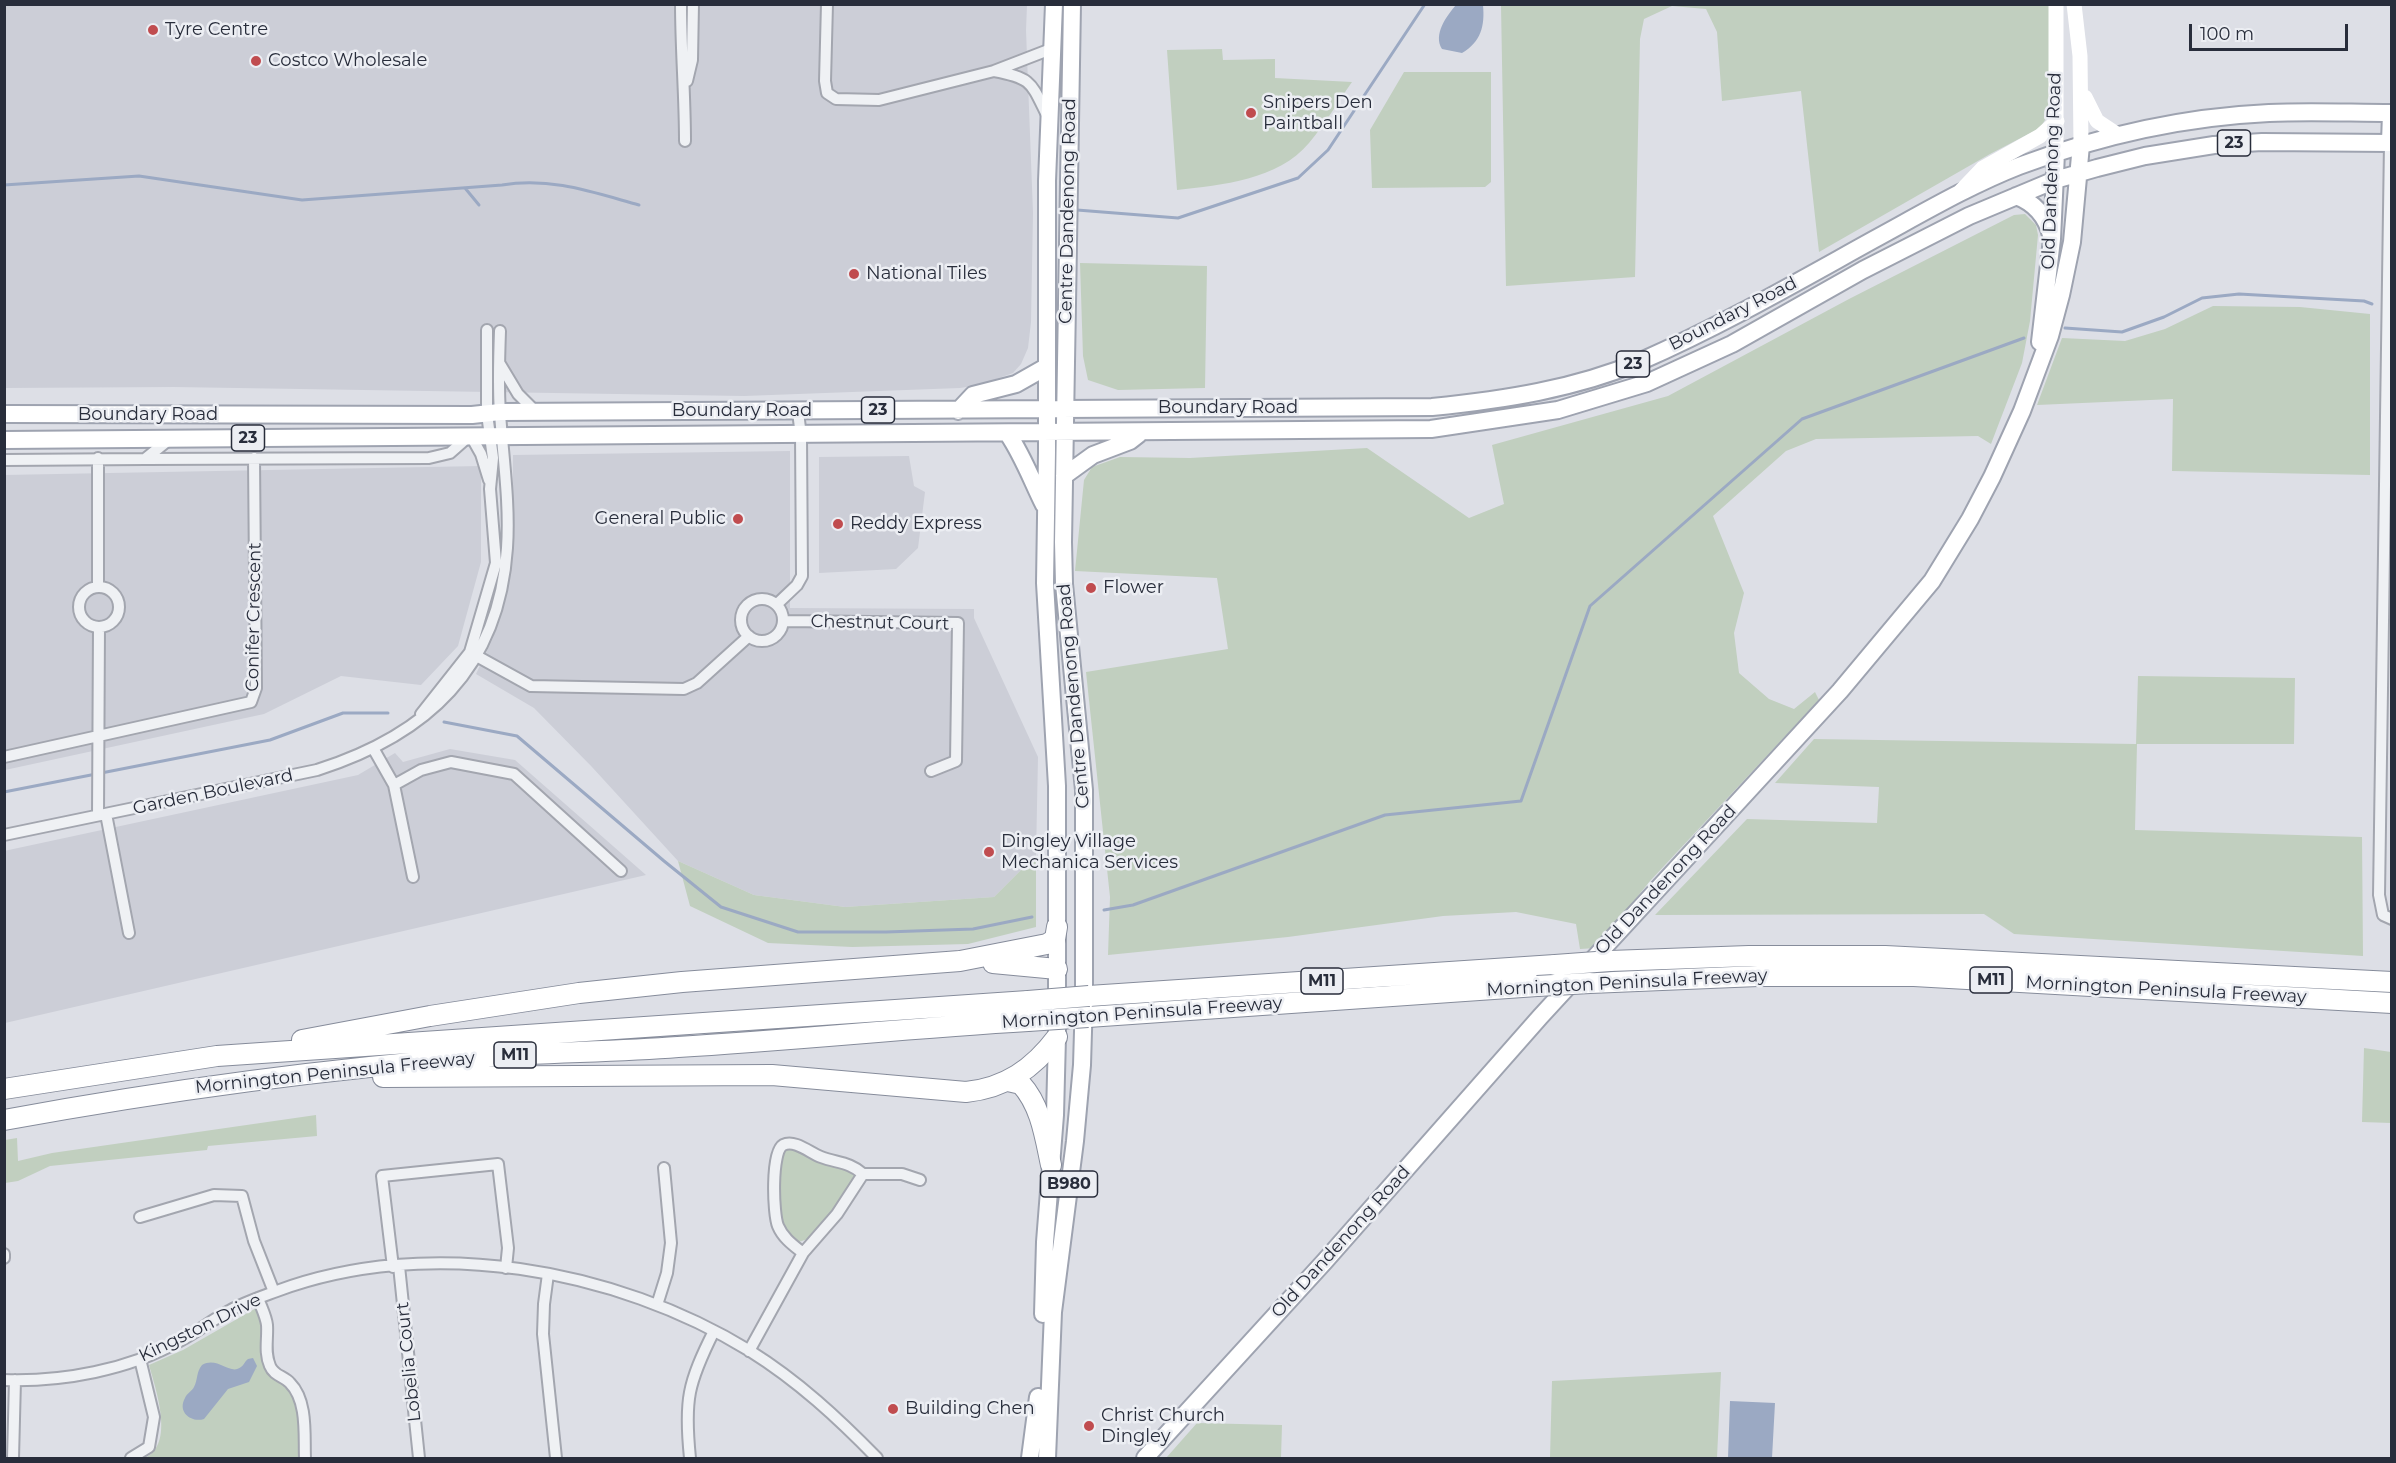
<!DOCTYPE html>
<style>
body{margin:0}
#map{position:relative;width:2396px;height:1463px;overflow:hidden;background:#dddfe6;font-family:Montserrat,sans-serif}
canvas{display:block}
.frame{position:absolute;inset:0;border:6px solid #282d3b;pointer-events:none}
.scale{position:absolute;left:2189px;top:24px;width:159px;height:27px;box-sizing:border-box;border:3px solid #282d3b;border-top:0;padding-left:8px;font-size:18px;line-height:21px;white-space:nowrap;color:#282d3b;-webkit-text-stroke:4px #eceef3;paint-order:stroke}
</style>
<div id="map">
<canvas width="2396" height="1463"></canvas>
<div class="frame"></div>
<div class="scale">100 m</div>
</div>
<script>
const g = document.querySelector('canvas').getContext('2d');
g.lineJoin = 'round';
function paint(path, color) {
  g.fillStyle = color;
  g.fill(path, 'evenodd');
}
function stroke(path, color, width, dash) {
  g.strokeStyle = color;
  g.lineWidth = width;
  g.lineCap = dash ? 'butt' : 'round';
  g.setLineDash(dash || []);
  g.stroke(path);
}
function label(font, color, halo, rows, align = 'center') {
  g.font = font + ' Montserrat,sans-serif';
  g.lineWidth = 5;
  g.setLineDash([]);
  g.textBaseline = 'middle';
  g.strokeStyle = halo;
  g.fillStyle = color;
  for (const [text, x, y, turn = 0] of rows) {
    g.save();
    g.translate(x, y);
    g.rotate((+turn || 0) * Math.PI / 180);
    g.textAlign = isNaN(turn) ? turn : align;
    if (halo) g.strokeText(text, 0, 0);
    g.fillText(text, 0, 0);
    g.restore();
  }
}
paint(new Path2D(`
 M4,5H1027L1026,30L1033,213L1031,322L1028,348L1021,364L1013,373L979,385L960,388L744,396L174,387L5,388Z
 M790,451V608L974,609V618L1038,757L1036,855L994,897L845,907L754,895L678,861L592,767L534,708L476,674L493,638L512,564L513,455Z
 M909,456L914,486L925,492L918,548L896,569L819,573V457Z
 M481,466V562L458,646L421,685L341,676L264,714L5,770L4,475Z
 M450,749L515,760L646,875L5,1023L4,851L358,775L395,753L403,762Z`), '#ccced7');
paint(new Path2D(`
 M1501,5H2049L2050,112L2040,128L1990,154L1819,252L1801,91L1722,101L1717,32L1706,9L1672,6L1644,19L1640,39L1635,277L1506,286Z
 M1222,49L1223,60L1275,59V78L1352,82C1338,102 1325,124 1309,143C1278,180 1222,185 1177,190L1167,50Z
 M1404,72H1491V182L1485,187L1372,188L1370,130Z
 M2025,214L2036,225L2038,235L2030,321L2022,363L1991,444L1978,436L1816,439L1786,451L1713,516L1744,593L1734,633L1739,673L1769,699L1794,709L1815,692L1819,700L1650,881L1596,948L1580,949L1576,924L1516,912L1443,916L1288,937L1108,955L1110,897L1086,672L1228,649L1217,578L1075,571L1084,480L1092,467L1120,457L1190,458L1367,448L1469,518L1504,504L1492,445L1668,396L1849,299L2014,215Z
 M1080,263L1207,266L1205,388L1118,390L1088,380L1083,356Z
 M2213,306L2300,307L2370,314V475L2172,471L2173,399L2037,405L2062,338L2125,341L2165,329Z
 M2138,676L2295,678L2294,744H2137L2135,830L2362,837L2363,956L2014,934L1984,914L1655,915L1747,819L1877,823L1879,787L1775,783L1814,739L2136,744Z
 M1036,855V927L968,944L852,947L768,943L690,906L678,861L754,895L845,907L994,897Z
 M2364,1048L2391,1052V1123L2362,1122Z
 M316,1115L317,1136L208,1146L207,1150L50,1166L18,1181L5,1183V1140L17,1138L18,1161L52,1153Z
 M791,1147L853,1171L855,1180L853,1184C841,1200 815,1248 793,1241L779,1221V1174L783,1150Z
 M258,1307C264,1327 259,1351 265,1368C269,1379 280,1378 287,1385C304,1405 301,1435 301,1458H145C175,1444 156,1390 149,1365L183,1350Z
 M1721,1372L1717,1458H1550L1552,1381Z
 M1197,1423L1282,1425L1281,1458H1166Z`), '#c1cfbf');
paint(new Path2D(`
 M1457,4L1483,5C1485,26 1481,42 1462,53L1442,49C1433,35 1446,16 1457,4Z
 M253,1358L257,1366L249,1382L228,1389L204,1419C191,1423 177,1412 185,1398C187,1393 192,1391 194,1387C198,1380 196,1372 202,1365C218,1356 230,1376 241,1367C244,1365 245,1361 248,1359Z
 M1730,1401L1775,1403L1772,1458H1728Z`), '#9ba9c3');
stroke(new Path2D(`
 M4,185L139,176L302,200L502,185C551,177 592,192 639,205
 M465,188L479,205
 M1077,210L1178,218L1298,178L1328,150L1425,4
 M2065,328L2122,332L2164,317L2202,298L2239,294L2364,301L2372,304
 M444,722L517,736L664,861L721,907L798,932H886L973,929L1032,917
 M4,792L270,740L343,713H388
 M1104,910L1133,905L1385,815L1521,801L1590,606L1802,419L2024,338`), '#9ba9c3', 3);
const street = new Path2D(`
 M681,4C681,50 685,95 685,141
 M827,4L825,81L827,93L836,99L879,100L994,71L1051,49
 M994,71C1033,78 1031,83 1048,117
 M687,81L692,60L693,4
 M2390,143L2379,895L2383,915L2392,919
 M500,364L518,394L536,412
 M472,438L481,454L489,480
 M98,458V587
 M145,459L429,458L450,453L467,438
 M4,460L145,459L171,438
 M79 607a20 20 0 1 1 40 0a20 20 0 1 1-40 0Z
 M741 620a21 21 0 1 1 42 0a21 21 0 1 1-42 0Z
 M777,604L797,585L802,576L801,436L798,412
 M784,621L958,623L956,761L931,771
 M473,654L531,686L684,689L697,683L749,636
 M421,714L470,652L496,563L490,489L493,458L487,414V330
 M373,748L394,785L413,877
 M4,757L251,702L256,688L254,458
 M394,785L421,770L451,762L514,774L621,871
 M106,814L129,933
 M98,815L99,627
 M4,835L317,770C427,735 499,669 507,548C510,503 503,458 500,413C498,385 499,358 500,331
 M863,1174H902L920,1180
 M140,1217L214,1195L242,1196L254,1241L274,1292
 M4,1254V1258
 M399,1266L419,1458
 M393,1267L382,1176L498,1164L508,1248L506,1268
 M548,1274L544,1304L543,1334L556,1458
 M258,1298C261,1307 266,1316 267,1325C268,1339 264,1352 270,1366C274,1376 284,1376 290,1383C308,1401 304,1436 305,1458
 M657,1305L667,1273L671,1243L664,1168
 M749,1351L803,1253L837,1214L863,1174C850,1162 837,1163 821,1157C810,1153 795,1139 783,1145C771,1152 773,1214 778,1226C783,1238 793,1245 803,1253
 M4,1380C63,1382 128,1370 180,1341C197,1332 212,1320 229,1311C243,1303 261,1297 277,1291C428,1235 615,1268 750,1351C798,1381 838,1418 877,1458
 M13,1458L15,1380
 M131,1458L149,1447L154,1417L140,1359
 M690,1458C684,1400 688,1383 714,1331`);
const primary = new Path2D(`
 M2390,143L2391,113
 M2016,196C2035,203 2046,216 2051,235
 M2040,342L2052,239L2056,153
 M958,411L973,395L1016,384L1046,367
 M4,414L472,415L500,412L1432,407C1503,400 1575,389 1641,361C1721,326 1797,282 1873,240C1921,214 1968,186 2019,166C2099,136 2183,117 2269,113C2309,111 2351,113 2392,113
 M1008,434C1023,456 1032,481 1044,505
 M4,440L1431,429L1558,410L1647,383L1732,344L1863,270L1969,216L2055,180L2097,168L2145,156L2214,145L2262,142L2392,143
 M1064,476L1093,455L1130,441L1139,434
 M1043,1314L1045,1242L1055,1115L1057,1037V786L1045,583L1047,452V181L1054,4
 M1030,1458L1038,1397
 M1047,1458L1053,1312L1075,1141L1082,1065L1084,998V790L1064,584L1063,542L1072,4
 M1145,1458L1325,1261L1540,1017L1840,691L1932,581L1970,519L1992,477L2022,411L2050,336L2061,295L2072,242L2081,145`);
const highway = new Path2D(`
 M1610,961L1749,956H1885L2392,982
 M993,963L1057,969
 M1590,983L1758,976H1914L2392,1003
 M1089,996L1555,965
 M1088,1017L1537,986
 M302,1040L430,1016L579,993L682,982L960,961L1047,944L1055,939L1057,927
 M383,1077L772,1075L966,1092C1005,1088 1033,1069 1057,1037
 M1008,1081L1021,1084C1041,1106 1045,1137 1051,1165
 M4,1089L217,1056L1028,1001
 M4,1120C162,1091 322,1069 481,1057C547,1052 612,1052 678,1047C795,1040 911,1028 1028,1021`);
stroke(street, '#a3a6af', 14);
stroke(primary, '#9ea3b0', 20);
stroke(highway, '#868c9b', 22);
stroke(street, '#eff1f4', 10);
stroke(new Path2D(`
 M2056,4V153
 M2074,4L2080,56L2081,145
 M2085,97L2097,121L2118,135
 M1961,191L1983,168L2040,136L2057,121`), '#fff', 15);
stroke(primary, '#fff', 16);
stroke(highway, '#fff', 20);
const highwayBridge = new Path2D(`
 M1555,965L1610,961
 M1537,986L1590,983
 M1028,1001L1089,996
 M1028,1021L1088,1017`);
stroke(highwayBridge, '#868c9b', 22, []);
stroke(highwayBridge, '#fff', 20);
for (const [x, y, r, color] of [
 [153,30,6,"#c04c4f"],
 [256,61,6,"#c04c4f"],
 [1251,113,6,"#c04c4f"],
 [854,274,6,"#c04c4f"],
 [738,519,6,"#c04c4f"],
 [838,524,6,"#c04c4f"],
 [1091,588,6,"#c04c4f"],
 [989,852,6,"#c04c4f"],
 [893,1409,6,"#c04c4f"],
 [1089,1426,6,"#c04c4f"]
]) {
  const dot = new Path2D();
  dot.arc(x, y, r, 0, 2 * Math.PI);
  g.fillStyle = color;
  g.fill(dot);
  stroke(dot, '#eceef3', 2);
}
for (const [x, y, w] of [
 [2234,143,33],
 [1633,364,33],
 [878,410,33],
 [248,438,33],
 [1991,980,42],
 [1322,981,42],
 [515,1055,42],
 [1069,1184,57]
]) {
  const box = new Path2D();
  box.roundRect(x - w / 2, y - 13, w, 26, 4.5);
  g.fillStyle = '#eceef3';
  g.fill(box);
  stroke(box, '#282d3b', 1.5);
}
label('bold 16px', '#282d3b', null, [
 ["23",2234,143],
 ["23",1633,364],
 ["23",878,410],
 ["23",248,438],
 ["M11",1991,980],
 ["M11",1322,981],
 ["M11",515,1055],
 ["B980",1069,1184]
]);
label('18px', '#282d3b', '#eceef3', [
 ["Tyre Centre",165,30],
 ["Costco Wholesale",268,61],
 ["Snipers Den",1263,103],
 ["Paintball",1263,124],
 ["National Tiles",866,274],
 ["General Public",726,519,"right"],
 ["Reddy Express",850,524],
 ["Flower",1103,588],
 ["Dingley Village",1001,842],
 ["Mechanica Services",1001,863],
 ["Building Chen",905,1409],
 ["Christ Church",1101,1416],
 ["Dingley",1101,1437]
], 'left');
label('18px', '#282d3b', '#eceef3', [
 ["Old Dandenong Road",2052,171,-88],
 ["Centre Dandenong Road",1068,211,-89],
 ["Boundary Road",1733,314,-27],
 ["Boundary Road",1228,408],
 ["Boundary Road",742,411],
 ["Boundary Road",148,415],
 ["Conifer Crescent",254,617,-89],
 ["Chestnut Court",880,623,1],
 ["Centre Dandenong Road",1074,696,-95],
 ["Garden Boulevard",213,792,-12],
 ["Old Dandenong Road",1666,880,-47],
 ["Mornington Peninsula Freeway",1627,983,-3],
 ["Mornington Peninsula Freeway",2166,990,3],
 ["Mornington Peninsula Freeway",1142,1013,-4],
 ["Mornington Peninsula Freeway",335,1073,-6],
 ["Old Dandenong Road",1341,1242,-48],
 ["Kingston Drive",200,1328,-26],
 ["Lobelia Court",409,1362,-96]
]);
</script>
